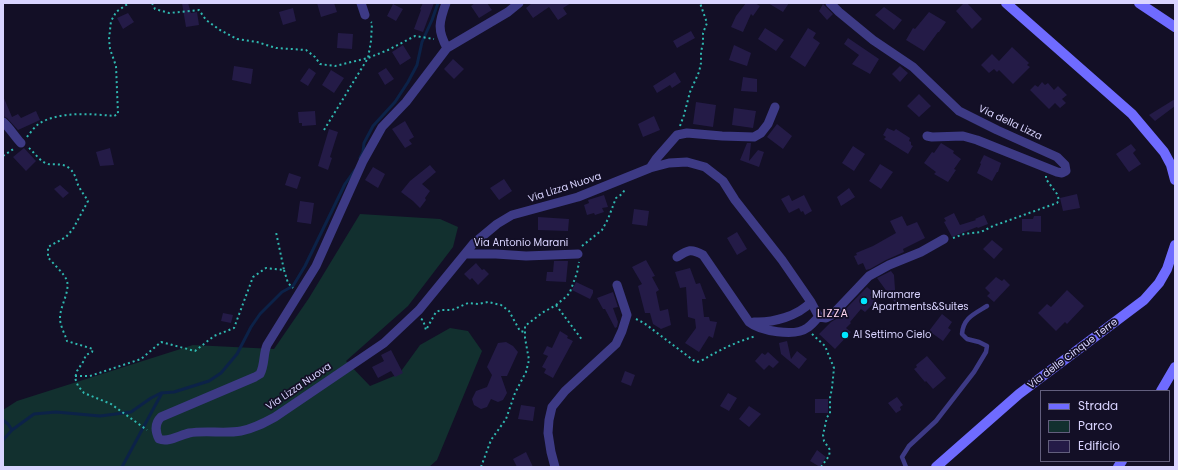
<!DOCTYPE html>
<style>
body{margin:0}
#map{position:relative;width:1178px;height:470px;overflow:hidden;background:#130f26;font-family:Poppins,sans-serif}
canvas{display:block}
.frame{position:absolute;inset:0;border:4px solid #d9d4ff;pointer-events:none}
.legend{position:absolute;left:1040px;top:390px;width:130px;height:72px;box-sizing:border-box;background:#130f26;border:1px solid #625e7d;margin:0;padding:5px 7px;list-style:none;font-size:12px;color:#d9d4ff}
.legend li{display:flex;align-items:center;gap:8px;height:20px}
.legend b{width:20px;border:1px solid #625e7d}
</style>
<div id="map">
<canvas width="1178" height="470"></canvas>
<div class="frame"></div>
<ul class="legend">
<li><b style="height:5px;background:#6f6bff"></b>Strada</li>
<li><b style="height:11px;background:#12302f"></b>Parco</li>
<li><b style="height:11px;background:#241b47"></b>Edificio</li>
</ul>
</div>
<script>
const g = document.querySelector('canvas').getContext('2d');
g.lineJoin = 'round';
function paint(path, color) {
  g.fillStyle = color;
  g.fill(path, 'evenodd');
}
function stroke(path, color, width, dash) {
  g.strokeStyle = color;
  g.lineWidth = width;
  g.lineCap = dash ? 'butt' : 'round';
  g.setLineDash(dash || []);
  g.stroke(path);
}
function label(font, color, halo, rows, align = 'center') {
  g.font = font + ' Poppins,sans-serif';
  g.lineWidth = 3.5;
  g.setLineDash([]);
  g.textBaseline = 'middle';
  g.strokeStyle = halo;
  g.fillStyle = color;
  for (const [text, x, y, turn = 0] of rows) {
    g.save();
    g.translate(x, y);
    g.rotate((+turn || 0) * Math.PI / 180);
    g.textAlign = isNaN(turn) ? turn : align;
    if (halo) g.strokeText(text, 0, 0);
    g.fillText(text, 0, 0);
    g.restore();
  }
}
paint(new Path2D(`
 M360,214L440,219L458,227L453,247L408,306L346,361L370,386L399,374L420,345L450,328L468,331L482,351L437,460L429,467H3V410L17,401L193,345L274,349L309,298Z`), '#12302f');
stroke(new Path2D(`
 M360,158L363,152L364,143L373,126L395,102L408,82L417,65L422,42L432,20L438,3
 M3,420L8,424L12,430
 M3,440L12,430L34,414L56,412L100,416L131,412L151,398L161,393L174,392L209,381L221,373L237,354L251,327L260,314L282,292L293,286L305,266L345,184L355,170
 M122,467L157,402L162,393`), '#0c2248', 3);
paint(new Path2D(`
 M182,3H188L191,13L197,12L199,25L186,27Z
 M317,3H334L337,12L321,17Z
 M423,3H434L423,32L414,29L421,10L420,9Z
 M475,3H487L492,10L479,18L471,6Z
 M532,3H571L563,8L567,14L558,20L549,7L533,18L526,8Z
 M746,3H755L760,6L753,16L751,14L743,32L731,27L736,16Z
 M768,3H789L783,12Z
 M964,3H967L982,19L972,29L956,11Z
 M393,4L403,9L396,21L387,16Z
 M823,4L833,14L827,20L819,11Z
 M884,7L902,20L894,30L875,15Z
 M293,8L296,21L283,25L279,12Z
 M929,12L946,22L939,32H938L924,51L906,40L913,28L915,29Z
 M128,13L134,22L123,29L117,18Z
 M765,28L784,40L776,51L758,39Z
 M808,28L816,33L813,38L820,43L805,67L790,57Z
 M691,31L695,38L677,48L673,41Z
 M338,33L353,34L352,49L337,48Z
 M848,38L879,59L870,74L852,64L859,55L844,44Z
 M403,45L411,58L400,65L392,52Z
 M734,45L751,53L747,66L729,60Z
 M1012,47L1029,63L1027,65L1030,67L1013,84L999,70L997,72L994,69L989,73L981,65L992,54L999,61Z
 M453,59L464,69L454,79L444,69Z
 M234,66L253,69L251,84L232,80Z
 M900,66L908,73L900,82L892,74Z
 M309,68L316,73L308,86L300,81Z
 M386,68L394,79L385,85L378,73Z
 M331,70L344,78L334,93L322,85Z
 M675,72L681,82L672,88L670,85L657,93L653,86Z
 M743,77L757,79V92L741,91Z
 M1042,82L1045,85L1048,83L1054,90L1058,86L1067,95L1062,99L1066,103L1060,108L1055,103L1049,109L1030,90L1035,85L1038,87Z
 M919,94L931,106L919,117L907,106Z
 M3,96L12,117L18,114L21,118L36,111L40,120L18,130L7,118L3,116Z
 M1175,99V106L1155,121L1149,115Z
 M696,102L716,105L713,127L693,124Z
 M734,108L756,111L753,128L732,125Z
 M315,111L316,125L302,126V123H299L298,112Z
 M654,116L660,130L643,137L638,124Z
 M405,121L414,137L409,140L412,144L405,148L392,129Z
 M777,124L792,136L783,149L767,137Z
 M887,128L894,131L896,129L910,138L909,141L911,142V145L913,146L908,154L884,139L886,137L883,135Z
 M329,129L338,132L330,157L332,158L328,170L318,166Z
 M747,143H751L749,161L758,150L764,152L759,167L740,160Z
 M941,143L954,151L953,153L961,159L954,169L956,170L948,182L934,174L936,172L924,163L932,152L934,153Z
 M1131,144L1136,150L1133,153L1141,164L1129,172L1116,154Z
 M853,146L865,154L854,171L842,163Z
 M24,148L36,161L26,171L13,157Z
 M110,148L114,165L100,166L96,152Z
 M984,155L1001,163L998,172H997L992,181L977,173L981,164L980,163Z
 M880,164L893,172L881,189L869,181Z
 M430,165L436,172L422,184L430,191L425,198L426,200L420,208L413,201L401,192L410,181Z
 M373,167L385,174L378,188L365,180Z
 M289,173L301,177L297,189L285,185Z
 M504,179L512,191L499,200L490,188Z
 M60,185L69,193L63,198L54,189Z
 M849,188L855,197L841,206L837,197Z
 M1077,194L1080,208L1063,211L1060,198Z
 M604,195L608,207L602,208L604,212L595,215L594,213L587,215L584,205L589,203L588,200Z
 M789,195L792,201L804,195L812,211L805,215L803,211L801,212L799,208L789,213L781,199Z
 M300,201L314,203L311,224L297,222Z
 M634,209L649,211L647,226L632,224Z
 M954,213L960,225L976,220L975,219L984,215L988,224L978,228L977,227L952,237L944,222L946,221L944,218Z
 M902,216L907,226L917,222L925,238L903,249L904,252L886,260L870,269L866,270L863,263L858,265L854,256L857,255L856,253L873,246L896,233L890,221Z
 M1034,216H1041V232L1022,231V219H1033Z
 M538,217L569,219L568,231L538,230Z
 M737,232L747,249L737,255L727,238Z
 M992,240L1003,249L994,259L983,249Z
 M646,260L655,276L652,277L659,290L656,292L660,311L668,309L671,325L661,329L653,324L650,313H645L638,286L642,284L632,267Z
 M554,261H568L566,282L546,281L547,272H553Z
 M476,263L482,270L484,269L489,274L478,285L472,278L470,280L464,274Z
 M690,268L696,284L700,283L706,299H702L704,317H709L710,321L717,322L713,338L709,336L699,352L685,343L696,328L695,319L688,317L686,287L680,288L675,272Z
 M891,271L894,275L896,304L877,278Z
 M996,277L1002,281L1004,279L1010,285L994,302L987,296L990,293L985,288Z
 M576,282L593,290V293L590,299L572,290Z
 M867,287L873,292L870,295L876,301L865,312L861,309L850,322L851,323L846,328L851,332L835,349L819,334L831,322L836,319Z
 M1067,290L1084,306L1067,324L1065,322L1056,331L1038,313L1047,304L1051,307Z
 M613,292L618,307L613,308L618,322L617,327L615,328L605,309H603L597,298Z
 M223,313L233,315L231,323L221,321Z
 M942,314L952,322L948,328L951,330L943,341L929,331Z
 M560,331L568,336L567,338L573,341L553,378L544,373L546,369L542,367L548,356L543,354L547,346L552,348Z
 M787,341L791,359L797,351L807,359L799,369L781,354L779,343Z
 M506,342L513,346L518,352L507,376H501L507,393L503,400L498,402L491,399L487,407L481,409L474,405L472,399L476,391L487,387L492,375L487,367L498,343Z
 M391,350L403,373L395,377L391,371L378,378L372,367L384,361L381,355Z
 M768,352L779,362L773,368L769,365L764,370L755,361L762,353L765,355Z
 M927,356L946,378L933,389L926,381L925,382L914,369L917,367L916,365Z
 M625,371L635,375L631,386L621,382Z
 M728,393L737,398L729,411L720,406Z
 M897,397L903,405L900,407L901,410L896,413L888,403Z
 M815,399H828V413H815Z
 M521,405L535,407L533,421L518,419Z
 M749,406L761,414L749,427L739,419Z
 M817,450L826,457L820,467L810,461Z
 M526,452L533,467H517L513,459Z`), '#241b47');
stroke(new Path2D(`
 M152,3L155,9L169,13L199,10L206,20L220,30L237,39L257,42L276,48L306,50L315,57L320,64L335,66L368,58L388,50L415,36L434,39
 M680,126L684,115L690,92L699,72L701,63V52L703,43V33L707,23L700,3
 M324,130L368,58L371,41L372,23L371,22
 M27,137C31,132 35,126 40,123C61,111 92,114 114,116L118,114L116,66L110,49L109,39L111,21L114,16L116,12L129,3
 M29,148C35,153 40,162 48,164C55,165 63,163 69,168C75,173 76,179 78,185C81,191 85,196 88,201L73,229L66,237L48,247V257C53,264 65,274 67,281C70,292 60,306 60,318C60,326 65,334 67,341L93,349L92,352L86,355L83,362L77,371L75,378L78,386L84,393L111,404L147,430
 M3,156L15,148
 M953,238L964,234L981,232L993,226L1057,203L1059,200L1057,194L1046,179V176
 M582,246L602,230L608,219L616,198L622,194L626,188
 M284,270L288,283L293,288
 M556,305L583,341
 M421,319L423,320L426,330L436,312L441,310H452L468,303L478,304L488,302L501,305L509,311L520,331L525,332
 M636,319L644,323L693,360L697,362L701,361C719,350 736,342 756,336
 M812,334L825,346L834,368L832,388L830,398V414L827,417L823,435L824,441L830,450L829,456L821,467
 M75,376H90L141,359L161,342L195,351L214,336L234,328L253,277L266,268L284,270L276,232
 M481,467L491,440L506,419L515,393L526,372L529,360L525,338V326L542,313L556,305L567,296L570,292L577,273L579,262`), '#2fb8b0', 2, [2, 3]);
stroke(new Path2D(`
 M906,467L902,457L909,446L936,421L974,372L986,352L987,346L979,342L967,339L962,334C963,318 974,314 987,306`), '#3d3a85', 4.5);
stroke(new Path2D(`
 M361,3L365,15
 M446,3C439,22 437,30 447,48
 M519,3L508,12L447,48L406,102L382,127L363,161L316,266L267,345C263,354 265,365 260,374L255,377L161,417C155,423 155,431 159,439C168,443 180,435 189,433C206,430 224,434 241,431C253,429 264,423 275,417L384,343L419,310L473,244L497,224L512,215L578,197L650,168L669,163L687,162L705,167L723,181L735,200L782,260L811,302L819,317
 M830,3L839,12L873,40L913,67L959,111L997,130L1057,157L1065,165L1066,171L1062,173L1057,172L977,140L963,136L932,137L927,136
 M3,122C10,128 15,137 21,143
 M650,168L656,159L677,135L687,133L722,136L754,137L761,133L768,124L775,107
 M465,254H496L526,256L578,254
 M677,257C688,250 691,248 703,255L749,322C760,331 795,337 807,328C812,325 815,320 819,317
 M819,317L826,318L832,315L869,276L889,265L921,252L944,239
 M754,322C773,323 798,316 811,302
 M555,467L551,452L548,433L549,420L552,407L565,391L616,344L622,331L627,315L617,285`), '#3d3a85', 9);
stroke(new Path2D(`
 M1006,3L1132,114L1164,152L1171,165L1175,180
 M1139,3L1175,27
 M1161,391L1175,367
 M936,467L1019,394L1144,300L1159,283L1167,269L1175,245
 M1118,467L1122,461`), '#6f6bff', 10);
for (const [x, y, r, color] of [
 [864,301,4,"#00e5ff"],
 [845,335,4,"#00e5ff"]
]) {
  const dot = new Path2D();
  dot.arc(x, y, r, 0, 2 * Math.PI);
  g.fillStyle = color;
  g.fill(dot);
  stroke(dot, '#130f26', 1.5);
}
label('10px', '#d9d4ff', '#130f26', [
 ["Via della Lizza",1010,123,25],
 ["Via Lizza Nuova",565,188,-18],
 ["Via Antonio Marani",521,243],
 ["Via delle Cinque Terre",1073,354,-37],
 ["Via Lizza Nuova",299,387,-34]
]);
label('10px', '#d9d4ff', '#130f26', [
 ["Miramare",872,295],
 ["Apartments&Suites",872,307],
 ["Al Settimo Cielo",853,335]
], 'left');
g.letterSpacing = '1px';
label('11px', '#ffd6f0', '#130f26', [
 ["LIZZA",833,314]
]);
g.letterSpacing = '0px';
</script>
